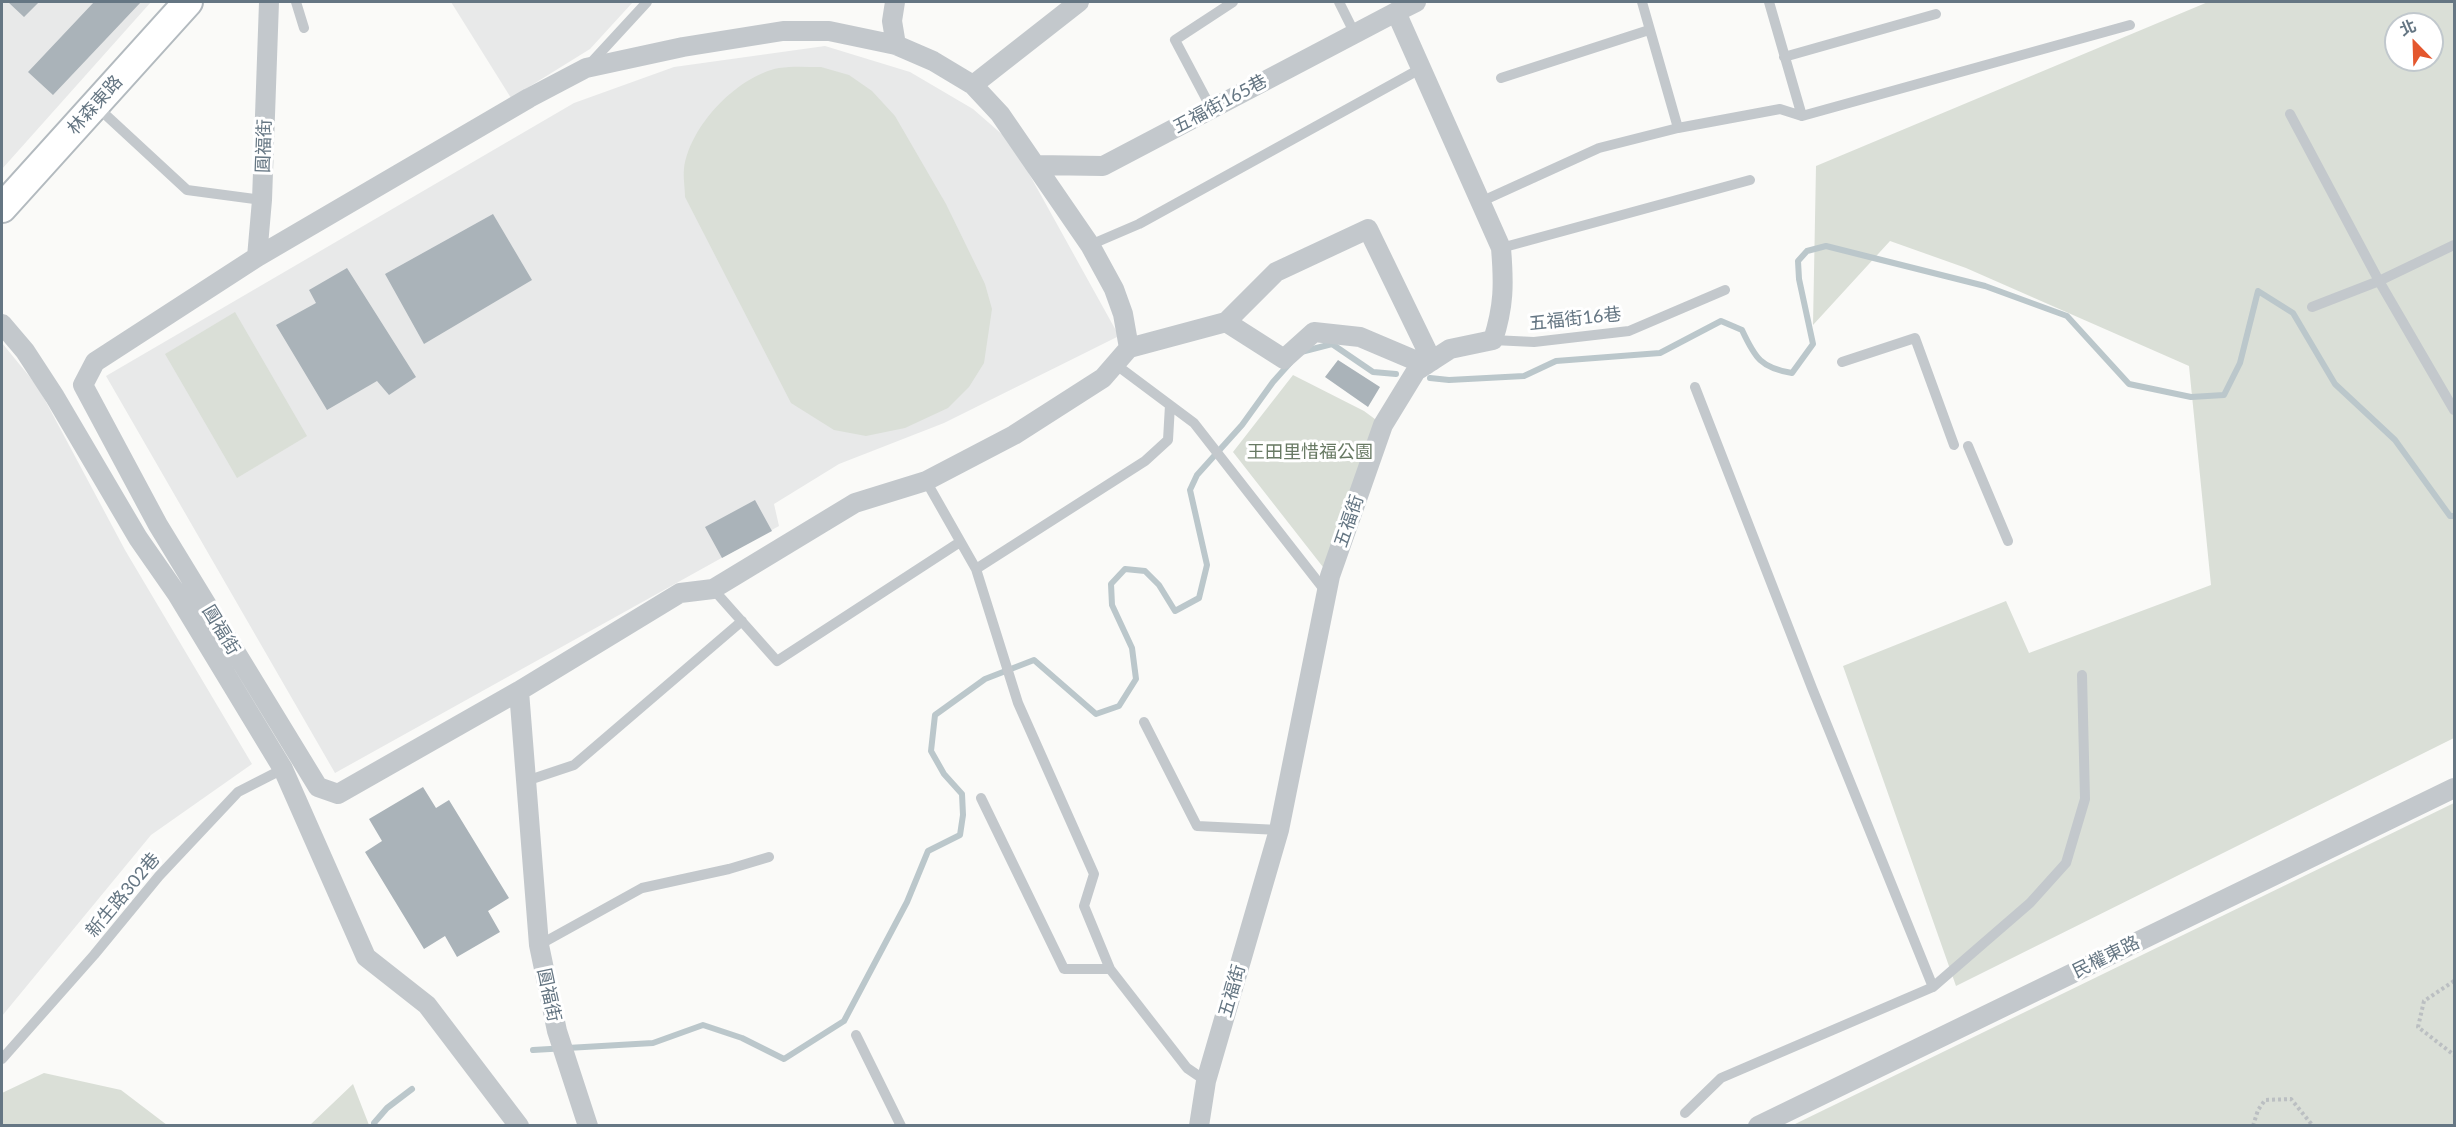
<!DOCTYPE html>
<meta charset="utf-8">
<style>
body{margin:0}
#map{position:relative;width:2456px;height:1127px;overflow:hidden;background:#fafaf8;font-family:Lato,"Noto Sans TC",sans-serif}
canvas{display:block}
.frame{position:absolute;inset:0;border:3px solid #657683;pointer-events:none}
.north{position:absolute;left:2384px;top:12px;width:60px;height:60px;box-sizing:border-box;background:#fff;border:2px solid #c1c8cd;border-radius:50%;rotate:337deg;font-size:16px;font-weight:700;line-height:24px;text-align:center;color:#657683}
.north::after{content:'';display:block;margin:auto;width:21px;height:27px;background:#e4572e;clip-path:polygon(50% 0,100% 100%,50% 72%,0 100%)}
</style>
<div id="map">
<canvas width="2456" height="1127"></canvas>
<div class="frame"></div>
<div class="north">北</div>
</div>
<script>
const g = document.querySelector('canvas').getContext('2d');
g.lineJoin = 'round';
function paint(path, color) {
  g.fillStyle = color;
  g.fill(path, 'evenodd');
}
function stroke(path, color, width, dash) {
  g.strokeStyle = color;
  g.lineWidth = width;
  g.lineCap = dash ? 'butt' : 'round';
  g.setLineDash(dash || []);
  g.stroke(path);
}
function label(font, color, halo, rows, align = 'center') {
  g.font = font + ' Lato,"Noto Sans TC",sans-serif';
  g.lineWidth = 6;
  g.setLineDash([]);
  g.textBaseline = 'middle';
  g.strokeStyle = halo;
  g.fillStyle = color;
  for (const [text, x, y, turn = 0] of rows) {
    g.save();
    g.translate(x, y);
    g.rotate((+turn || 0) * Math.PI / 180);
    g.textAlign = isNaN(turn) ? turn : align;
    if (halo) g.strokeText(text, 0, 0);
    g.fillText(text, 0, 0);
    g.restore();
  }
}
paint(new Path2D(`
 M2,2H151L2,169Z
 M451,2H633L590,49L511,98Z
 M825,46L910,72L973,109L1012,143L1119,336L944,423L839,464L774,504L779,526L335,773L106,376L574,103L674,67Z
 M2,343L38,387L125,550L252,764L151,835L2,1016Z`), '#e8e9e9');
paint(new Path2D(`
 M2208,2H2454V738L1956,986L1843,666L2006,601L2029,653L2211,585L2189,366L1966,268L1890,241L1813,325L1816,166ZM2396,24H2432V60H2396Z
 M821,67L849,75L872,91L895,116L946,204L985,284L992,309L984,363L969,387L948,408L905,428L866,436L834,430L791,403L685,197C685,188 683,177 684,169C689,127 737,76 779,68C792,66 807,67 821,67Z
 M235,312L307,436L237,478L165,354Z
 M1293,375L1364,411L1383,425L1330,576L1233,452Z
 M2454,803V1125H1793Z
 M44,1073L121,1090L167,1125H2V1093Z
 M353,1084L369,1125H310Z`), '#dadfd7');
stroke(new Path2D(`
 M1301,352L1332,344L1373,372L1396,374
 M1430,378L1449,380L1524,376L1556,361L1660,353L1721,321L1742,330C1755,358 1761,368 1792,373L1813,344L1799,279L1798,261L1807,251L1826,246L1985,286L2067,316L2129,384L2191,397L2224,395L2240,363L2258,291L2293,313L2335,384L2395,440L2450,516H2454
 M533,1050L653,1043L703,1025L742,1038L784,1059L844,1021L907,902L928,851L960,835L963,815L962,794L944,774L931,751L935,715L985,679L1034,660L1096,714L1119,706L1136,679L1132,648L1112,605L1111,584L1125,569L1145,571L1159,585L1175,611L1199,598L1207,565L1190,490L1197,475L1242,425L1273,382L1290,363
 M375,1126L374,1123L387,1108L412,1089`), '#bbc7cb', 6);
paint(new Path2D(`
 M8,2H39L24,17Z
 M94,2H141L53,95L28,72Z
 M493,214L532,280L424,344L385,274Z
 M347,268L416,377L389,395L377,381L327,410L276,325L316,303L309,290Z
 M1338,360L1380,387L1368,407L1325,377Z
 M755,500L772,531L722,558L705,527Z
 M423,787L436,808L449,800L509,898L488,911L500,932L457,957L445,936L424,949L365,852L382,841L369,819Z`), '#aab3b9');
const secondary = new Path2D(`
 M2,208L188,2`);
stroke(secondary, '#b3babf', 32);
stroke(new Path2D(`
 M2454,981L2424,1001L2418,1027L2454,1055
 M2253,1126L2258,1110L2265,1100L2291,1099L2313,1126`), '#bbbfc2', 4, [3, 3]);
stroke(new Path2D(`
 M296,2L304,28
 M1339,2L1354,32
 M1642,2L1678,128
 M1769,2L1802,116
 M1784,57L1936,14
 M589,65L647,2
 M1501,78L1649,30
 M95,105L187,190L262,200
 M1211,108L1175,40L1233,2
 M2290,114L2379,281L2454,410
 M1478,203L1599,148L1678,128L1780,109L1802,116L2130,25
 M1090,245L1139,224L1420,69
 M1501,248L1750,180
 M2312,307L2379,281L2454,245
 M1493,340L1534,342L1629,331L1725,290
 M1842,362L1915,338L1954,445
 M1115,364L1194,423L1326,592
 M1695,387L1812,688L1933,987
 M1968,446L2008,541
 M926,481L976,569L1018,703L1094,874L1084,906L1110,969
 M976,569L1145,461L1168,440L1170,405
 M713,589L777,661L960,542
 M1144,722L1197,826L1279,830
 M526,781L574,765L742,621
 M981,798L1064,969H1110L1187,1068L1206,1081
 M539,945L642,888L729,869L769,857
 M856,1035L901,1126
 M2,1059L94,955L159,876L238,792L283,769
 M1685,1113L1721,1078L1933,987L2030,903L2066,863L2085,799L2082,675`), '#c3c8cc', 10);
stroke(new Path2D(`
 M895,2L892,21L896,45
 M1036,165L1103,166L1396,12
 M257,257L262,200L269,2
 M1226,322L1276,272L1368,229L1432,361
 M2,324L25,351L55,397L138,538L177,594L283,769L366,957L427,1005L519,1126
 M1129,348L1226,322L1284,359L1314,332L1360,337L1426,365
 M519,691L680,593L713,589L855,503L926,481L1014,435L1103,378L1129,348L1123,314L1114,289L1090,245L1000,114L973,85L1079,2
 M588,1126L557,1031L539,945L519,691L338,794L318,787L158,525L83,385L95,362L257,257L529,98L586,68L683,47L783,31H829L896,45L933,61L973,85
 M1199,1126L1206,1081L1279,830L1330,576L1383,425L1416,371L1450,349L1493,340C1504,306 1504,284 1501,248L1396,12L1416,2
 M1758,1126L2454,788`), '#c3c8cc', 20);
stroke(secondary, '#fff', 28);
label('18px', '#657683', '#fff', [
 ["五福街165巷",1220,104,-28],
 ["林森東路",95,105,-48],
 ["圓福街",264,146,-88],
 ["五福街16巷",1575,319,-6],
 ["五福街",1349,521,-71],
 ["圓福街",221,630,59],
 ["新生路302巷",123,895,-50],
 ["民權東路",2106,957,-26],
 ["五福街",1232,991,-74],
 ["圓福街",549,995,78]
]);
label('18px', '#687a64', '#fff', [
 ["王田里惜福公園",1310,452]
]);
</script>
